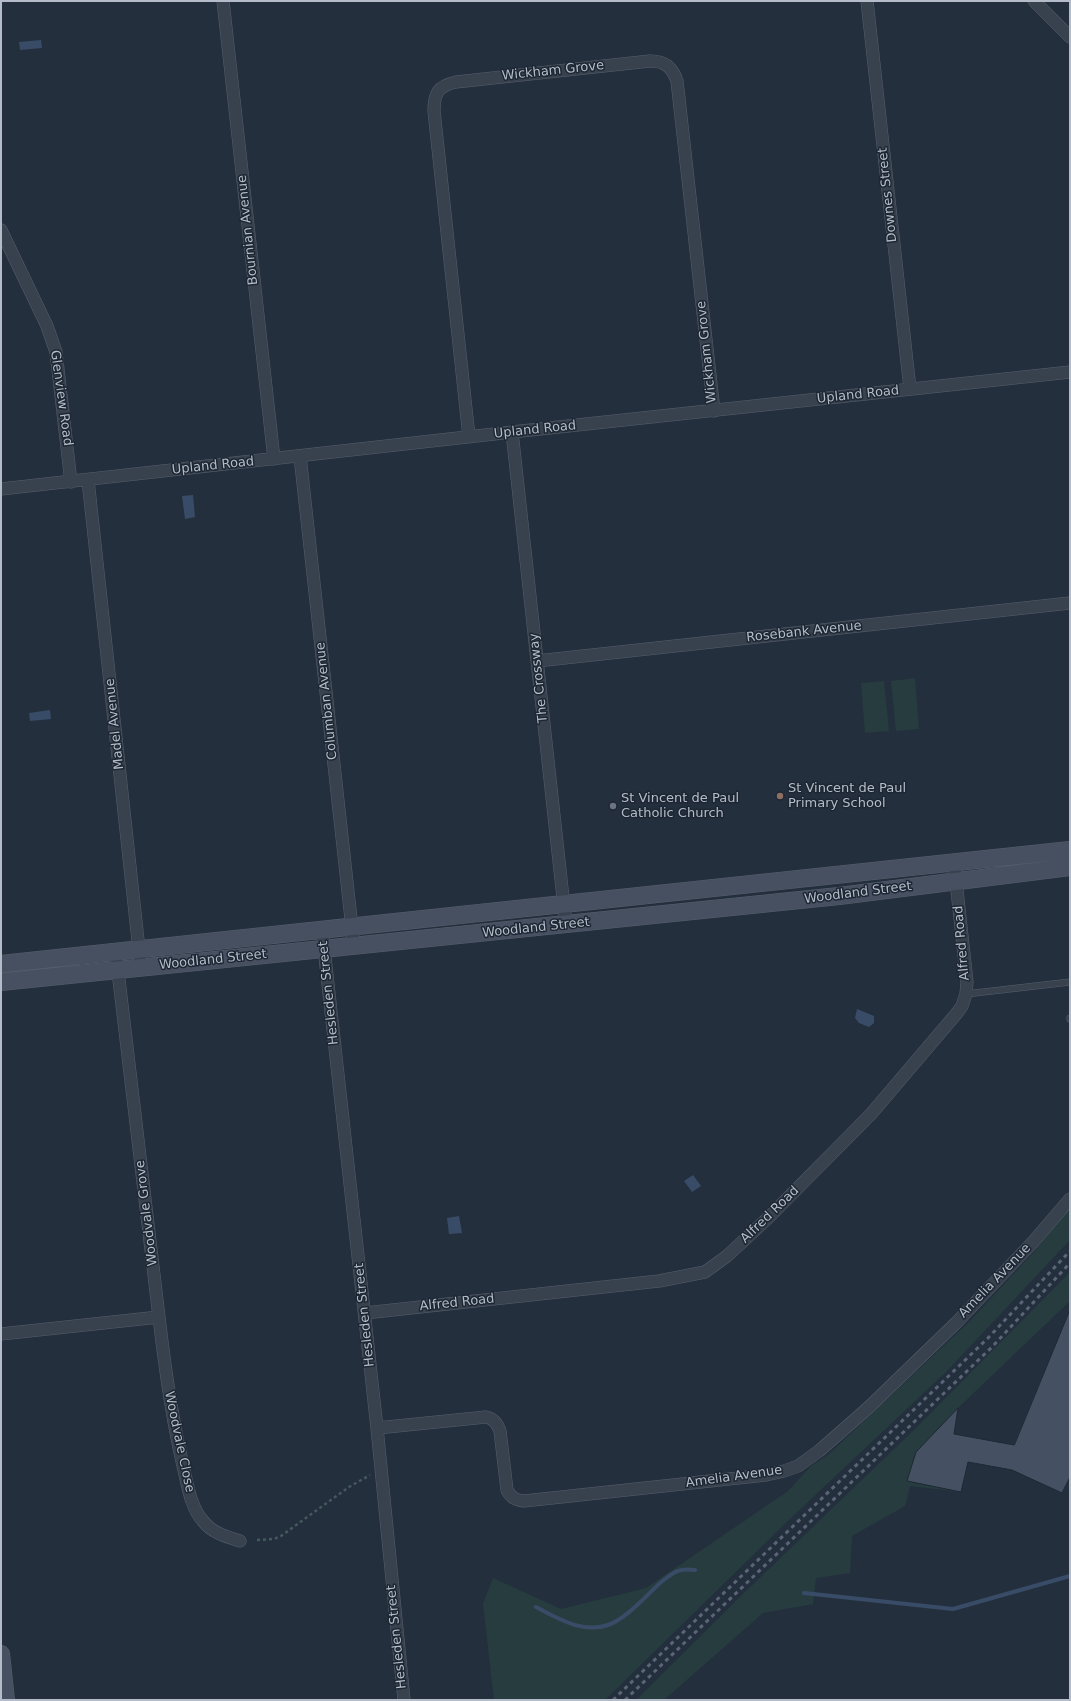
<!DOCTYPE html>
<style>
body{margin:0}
#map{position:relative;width:1071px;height:1701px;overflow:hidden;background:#242f3e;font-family:"DejaVu Sans",sans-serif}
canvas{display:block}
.frame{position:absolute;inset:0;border:2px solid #b4bcc9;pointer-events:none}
</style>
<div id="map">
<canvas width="1071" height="1701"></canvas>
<div class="frame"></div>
</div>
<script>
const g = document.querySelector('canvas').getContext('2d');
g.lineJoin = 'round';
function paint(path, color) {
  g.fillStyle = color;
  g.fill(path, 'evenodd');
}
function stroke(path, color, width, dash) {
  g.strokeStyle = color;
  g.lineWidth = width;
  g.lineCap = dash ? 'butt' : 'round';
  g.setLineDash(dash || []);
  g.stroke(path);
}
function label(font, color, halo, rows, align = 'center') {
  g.font = font + ' "DejaVu Sans",sans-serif';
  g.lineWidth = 3;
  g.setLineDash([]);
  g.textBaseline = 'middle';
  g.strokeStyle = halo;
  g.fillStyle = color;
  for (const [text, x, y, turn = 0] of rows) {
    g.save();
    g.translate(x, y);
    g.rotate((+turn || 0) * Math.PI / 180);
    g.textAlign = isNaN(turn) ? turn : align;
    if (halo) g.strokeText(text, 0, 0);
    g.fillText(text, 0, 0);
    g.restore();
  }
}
paint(new Path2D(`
 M915,678L919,729L896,731L891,681Z
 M884,681L889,731L865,733L861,683Z
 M1070,1207V1240L946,1372L792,1517L605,1700H494L483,1604L493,1578L561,1609L646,1588L788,1491L811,1466L829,1454L969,1322L1033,1253Z
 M1070,1272V1301L958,1408L916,1452L908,1481L961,1492L910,1486L905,1506L852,1536L850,1573L816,1578L813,1604L763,1613L664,1700H636L745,1592L917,1427Z`), '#263c3f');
paint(new Path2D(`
 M41,40L42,48L20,50L19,42Z
 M193,495L195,517L185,519L182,496Z
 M50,710L51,719L30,721L29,713Z
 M857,1009L874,1016V1023L869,1027L859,1023L855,1018Z
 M693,1175L701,1186L692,1192L684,1181Z
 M459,1216L462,1233L449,1234L447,1218Z`), '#394c67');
stroke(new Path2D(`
 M804,1593L953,1609L1070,1576
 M536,1607C557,1618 583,1634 608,1625C626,1619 646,1596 660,1583C674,1572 677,1568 695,1570`), '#394c67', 4);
const building = new Path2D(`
 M1070,1310V1477L1062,1493L1012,1470L968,1462L961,1492L907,1481L916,1452L958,1408L954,1434L1014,1445Z`);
paint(building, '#455162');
stroke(building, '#1f2835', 1);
const lane = new Path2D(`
 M966,994L1070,982
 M1070,1019V1018`);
const street = new Path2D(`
 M223,1L274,459
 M867,1L910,389
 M1034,1L1070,37
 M1,230L47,326L56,352L71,482
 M512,432L566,925
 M469,437L434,111C434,93 438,86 456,82L650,61C665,61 672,67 677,81L714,411
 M300,456L354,946
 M88,480L141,968
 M1,489L512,432L1070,372
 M537,661L1070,603
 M322,930L377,1428L404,1700
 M365,1313L659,1281L705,1272L727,1256L768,1218L871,1114L957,1013L962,1006L966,994L967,982L954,863
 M159,1317C165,1369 172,1420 184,1470C188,1487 191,1508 203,1521C212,1533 227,1537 240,1541
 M1,1334L159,1317L117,963
 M377,1428L486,1417C494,1419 497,1423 500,1431L507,1490C511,1498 516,1500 524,1501L766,1475L784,1471L798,1466L819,1451L868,1408L957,1322L1033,1242L1070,1199`);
const secondary = new Path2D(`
 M1,964L1070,850
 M1,982L839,896L1070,867
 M1,1654L6,1700`);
stroke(lane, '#565f6c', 7);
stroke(street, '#565f6c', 13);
stroke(secondary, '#565f6c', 18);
stroke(new Path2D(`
 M257,1540L274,1539L281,1536L349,1487L370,1475`), '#44595c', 2.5, [3, 3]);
stroke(lane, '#38414e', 6);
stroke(street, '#38414e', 12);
stroke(secondary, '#465061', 17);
stroke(new Path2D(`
 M613,1700L988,1338L1070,1251
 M625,1700L992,1347L1070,1263`), '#5a6575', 3, [4, 4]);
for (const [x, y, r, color] of [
 [780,796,4,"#8d6e63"],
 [613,806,4,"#6b7280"]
]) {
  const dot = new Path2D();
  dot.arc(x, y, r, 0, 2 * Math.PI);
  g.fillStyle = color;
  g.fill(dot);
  stroke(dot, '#1d2633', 1.5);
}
label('13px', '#b4bcc9', '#1d2633', [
 ["Wickham Grove",553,71,-6],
 ["Downes Street",888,195,-96],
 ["Bournian Avenue",248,230,-96],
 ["Wickham Grove",707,352,-96],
 ["Upland Road",858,395,-6],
 ["Glenview Road",61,398,82],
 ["Upland Road",535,430,-6],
 ["Upland Road",213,466,-6],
 ["Rosebank Avenue",804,632,-6],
 ["The Crossway",539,678,-96],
 ["Columban Avenue",327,701,-96],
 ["Madel Avenue",115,724,-96],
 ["Woodland Street",858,893,-7],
 ["Woodland Street",536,928,-6],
 ["Alfred Road",962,943,-95],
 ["Woodland Street",213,960,-6],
 ["Hesleden Street",329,993,-96],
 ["Woodvale Grove",147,1213,-97],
 ["Alfred Road",770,1215,-44],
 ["Amelia Avenue",995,1281,-46],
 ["Alfred Road",457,1303,-6],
 ["Hesleden Street",365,1315,-96],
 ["Woodvale Close",179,1442,78],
 ["Amelia Avenue",734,1477,-8],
 ["Hesleden Street",397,1637,-96]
]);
label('13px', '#b4bcc9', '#1d2633', [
 ["St Vincent de Paul",788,789],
 ["Primary School",788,804],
 ["St Vincent de Paul",621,799],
 ["Catholic Church",621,814]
], 'left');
</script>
